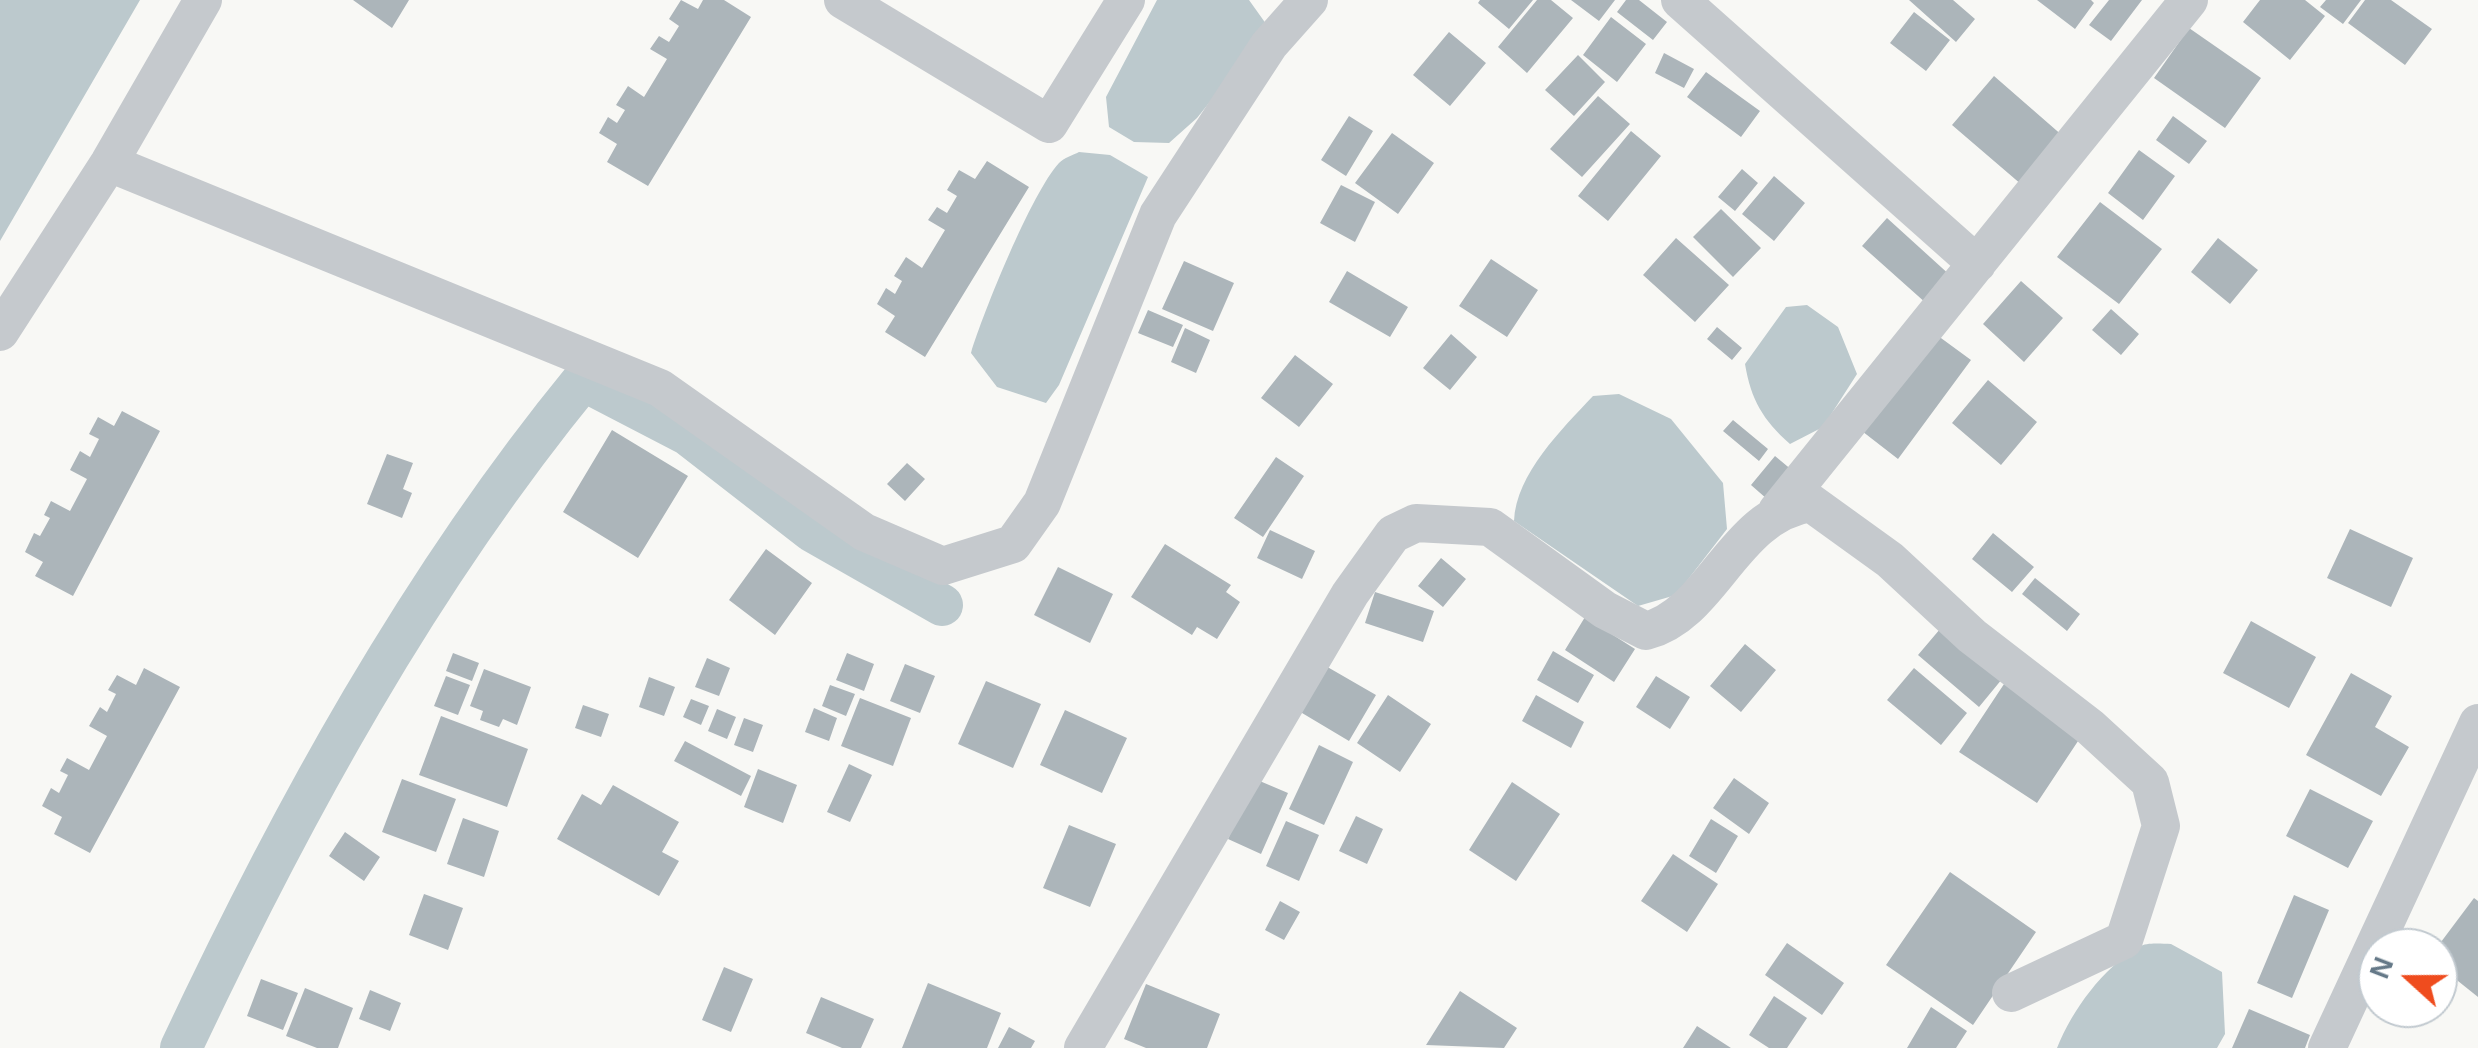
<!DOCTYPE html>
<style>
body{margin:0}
#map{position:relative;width:2478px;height:1048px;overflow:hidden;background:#f8f8f5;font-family:Arial,sans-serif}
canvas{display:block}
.north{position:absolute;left:2358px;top:928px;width:100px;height:100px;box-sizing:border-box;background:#fff;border:2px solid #c1c9cf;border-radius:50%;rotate:291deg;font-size:28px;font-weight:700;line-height:40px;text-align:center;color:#657988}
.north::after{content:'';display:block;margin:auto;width:35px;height:45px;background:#ef4c1e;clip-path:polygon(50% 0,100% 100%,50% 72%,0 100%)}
</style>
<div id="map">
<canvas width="2478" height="1048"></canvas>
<div class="north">N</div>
</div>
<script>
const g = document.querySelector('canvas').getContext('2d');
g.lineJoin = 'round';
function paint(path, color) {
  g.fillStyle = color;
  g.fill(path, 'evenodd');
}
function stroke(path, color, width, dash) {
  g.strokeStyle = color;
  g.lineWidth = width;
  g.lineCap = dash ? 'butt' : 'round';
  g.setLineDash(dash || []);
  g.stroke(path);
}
paint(new Path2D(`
 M0,0H140L0,241Z
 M1157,0H1249L1269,28L1197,118L1169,143L1134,142L1109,127L1106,97Z
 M1079,152L1110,155L1148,177L1059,385L1046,403L997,387L971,353C983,313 1032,192 1059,163C1064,158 1073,155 1079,152Z
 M1807,305L1838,327L1857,374L1823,427L1790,444C1763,420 1751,400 1745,364L1786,307Z
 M1619,394L1671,419L1723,483L1727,529L1676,595L1638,606L1514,521C1516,474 1562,429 1593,396Z
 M2171,944L2222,972L2225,1034L2217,1048H2057C2073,1009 2102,969 2139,947C2147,942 2161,944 2171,944Z`), '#bcc9cd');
stroke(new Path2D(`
 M181,1048C291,814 419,580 583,380L687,434L812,531L942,605`), '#bcc9cd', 42);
paint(new Path2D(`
 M353,0H409L392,28Z
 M681,0L698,9L703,0H724L751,17L648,186L607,162L617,144L599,133L608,117L617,123L625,110L616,105L628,86L644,97L667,59L650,49L659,36L669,42L679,26L669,19Z
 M1480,0H1533L1509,29L1478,3Z
 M1537,0H1551L1573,18L1527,73L1498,47Z
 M1571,0H1615L1599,21Z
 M1626,0H1639L1667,22L1653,40L1617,12Z
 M1909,0H1953L1975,19L1956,42Z
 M2037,0H2091L2094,3L2075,29Z
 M2109,0H2142L2111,41L2089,25Z
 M2260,0H2305L2325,16L2290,60L2243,22Z
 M2326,0H2361L2343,24L2320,7Z
 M2365,0H2391L2432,29L2405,65L2348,23Z
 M1914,12L1950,40L1926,71L1890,43Z
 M1611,17L1646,44L1617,82L1583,55Z
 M2189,28L2261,78L2225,128L2154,78Z
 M1449,32L1486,63L1450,106L1413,75Z
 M1664,53L1694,69L1684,88L1655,73Z
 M1578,55L1605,82L1574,116L1545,90Z
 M1706,72L1760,111L1741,137L1687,97Z
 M1994,76L2064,137L2022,185L1952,125Z
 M1598,96L1630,124L1582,177L1550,149Z
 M1349,116L1373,131L1346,176L1321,160Z
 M2173,116L2207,141L2189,164L2156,140Z
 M1631,131L1661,156L1608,221L1578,196Z
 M1392,133L1434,163L1398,214L1355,183Z
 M2139,150L2175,176L2143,220L2108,193Z
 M987,161L1029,187L925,357L885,332L895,316L877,304L886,288L895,294L902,281L894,276L906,257L922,268L945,230L928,220L937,207L947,213L957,196L947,190L959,170L975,179Z
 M1742,169L1758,183L1735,211L1718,197Z
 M1774,176L1805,203L1774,241L1742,214Z
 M1341,185L1375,202L1355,242L1320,223Z
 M2100,202L2162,249L2119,304L2057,257Z
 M1721,209L1761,248L1733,277L1693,237Z
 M1887,218L1952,277L1927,304L1862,246Z
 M1676,238L1729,285L1695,322L1643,275Z
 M2218,238L2258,270L2230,304L2191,272Z
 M1491,259L1538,290L1507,337L1459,306Z
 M1184,261L1234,283L1213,331L1162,309Z
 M1347,271L1408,307L1390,337L1329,302Z
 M2021,281L2063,318L2024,362L1983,324Z
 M2111,309L2139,334L2121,355L2092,330Z
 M1148,310L1183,325L1173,347L1138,333Z
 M1717,327L1742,348L1732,360L1707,339Z
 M1185,328L1210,340L1196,373L1171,362Z
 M1930,330L1971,360L1898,459L1858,428Z
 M1451,334L1477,357L1450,390L1423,368Z
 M1295,355L1333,384L1299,427L1261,398Z
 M1988,380L2037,422L2001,465L1952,423Z
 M122,411L160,431L73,596L35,576L43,562L25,552L34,533L40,536L50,518L44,515L51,501L70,511L87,479L70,470L80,451L90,457L99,439L89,434L98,417L114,426Z
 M1733,420L1768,449L1759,461L1723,431Z
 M612,430L688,476L638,558L563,512Z
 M387,454L413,463L403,489L412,493L402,518L367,504Z
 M1775,456L1799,476L1775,506L1751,485Z
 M1276,457L1304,476L1263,537L1234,518Z
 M907,463L925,479L905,501L887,484Z
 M2350,529L2413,558L2391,607L2327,578Z
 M1270,530L1315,551L1302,579L1257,558Z
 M1993,533L2034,567L2012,592L1972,559Z
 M1165,544L1231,585L1226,592L1240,602L1217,639L1197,627L1192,635L1131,597Z
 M766,549L812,583L775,635L729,600Z
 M1441,558L1466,579L1443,607L1418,586Z
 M1058,567L1113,594L1090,643L1034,615Z
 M2035,578L2080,614L2067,631L2022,594Z
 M1375,592L1434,611L1423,642L1365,623Z
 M1585,617L1635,649L1614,682L1565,650Z
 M2251,621L2316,657L2289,708L2223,673Z
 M1946,622L2007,673L1979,707L1918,655Z
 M1745,644L1776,670L1741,712L1710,686Z
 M1553,651L1594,675L1578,703L1537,680Z
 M453,653L479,663L472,681L446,671Z
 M847,653L874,664L864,691L836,680Z
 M707,658L730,668L719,696L695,687Z
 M905,664L935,676L920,713L890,701Z
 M1324,665L1376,695L1349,741L1297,710Z
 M144,668L180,687L90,853L54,834L62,817L42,806L51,788L59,793L68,775L60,771L67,758L89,770L107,736L89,726L100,707L107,712L116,694L108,690L117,675L136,685Z
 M1914,668L1967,713L1941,745L1887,700Z
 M484,669L531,687L517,725L503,719L499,727L480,720L483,711L470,706Z
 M2351,673L2392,696L2375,727L2409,747L2381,796L2306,755Z
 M446,676L470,685L458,715L434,706Z
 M1656,676L1690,697L1670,729L1636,707Z
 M649,677L675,687L664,716L639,707Z
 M2008,678L2086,729L2037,803L1959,752Z
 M986,681L1041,704L1013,768L958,744Z
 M830,685L855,694L846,716L822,706Z
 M1388,695L1431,724L1400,772L1357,743Z
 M1536,695L1584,722L1571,748L1522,721Z
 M860,698L911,718L893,766L841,746Z
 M691,699L709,706L701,725L683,717Z
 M583,705L609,714L601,737L575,728Z
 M814,708L837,718L829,741L805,732Z
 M717,709L736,717L727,739L708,731Z
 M1065,710L1127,738L1102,793L1040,765Z
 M441,716L528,749L507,807L419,775Z
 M744,718L763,725L753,752L734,745Z
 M685,741L751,776L741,796L674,761Z
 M1319,745L1353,762L1324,825L1289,809Z
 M849,764L872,775L850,822L827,812Z
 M758,769L797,785L783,823L744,807Z
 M1734,778L1769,803L1749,834L1713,808Z
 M402,779L456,799L436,852L382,832Z
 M1255,779L1288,793L1261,854L1228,839Z
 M1512,782L1560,814L1516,881L1469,850Z
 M613,785L679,822L662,852L679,861L659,896L557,839L582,794L601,805Z
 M2310,789L2373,821L2348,868L2286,836Z
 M1356,816L1383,829L1367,864L1339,851Z
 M463,818L499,831L484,877L447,864Z
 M1711,819L1738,836L1716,873L1689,856Z
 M1286,821L1319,835L1299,881L1266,866Z
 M1069,825L1116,844L1090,907L1043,888Z
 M345,832L380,857L364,881L329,856Z
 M1673,854L1718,884L1687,932L1641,901Z
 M1950,872L2036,932L1973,1025L1886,965Z
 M424,894L463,908L448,950L409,935Z
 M2294,895L2329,910L2292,998L2257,983Z
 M2474,898L2478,901V997L2438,965V946Z
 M1280,901L1300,912L1284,940L1265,930Z
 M1787,943L1844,983L1822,1015L1765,975Z
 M724,967L753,979L731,1032L702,1020Z
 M261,979L298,993L283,1030L247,1016Z
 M928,983L1001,1013L987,1048H902Z
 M1146,984L1220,1014L1207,1048H1146L1124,1039Z
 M305,988L353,1008L338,1048H317L286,1036Z
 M370,990L401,1003L390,1031L359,1019Z
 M1460,991L1517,1028L1504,1048L1426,1045Z
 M1774,996L1807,1018L1787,1048H1769L1749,1035Z
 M821,997L874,1019L861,1048H842L806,1033Z
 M1931,1007L1967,1031L1956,1048H1907Z
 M2249,1009L2310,1035L2305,1048H2232Z
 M1697,1026L1731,1048H1683Z
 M1009,1027L1035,1041L1031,1048H998Z`), '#acb5ba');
stroke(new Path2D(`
 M843,0L1049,124L1126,0
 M1680,0L1977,264
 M109,163L660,388L864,532L943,566L1013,544L1042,503L1158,215L1269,45L1309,0
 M0,332L109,163L203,0
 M1777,511L2189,0
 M1083,1048L1350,594L1393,534L1416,523L1490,527L1605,610L1646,631C1714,613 1732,515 1811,503L1890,560L1972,636L2090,727L2150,782L2161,826L2124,940L2011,993
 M2327,1048L2478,723`), '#c5c9cd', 38);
</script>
